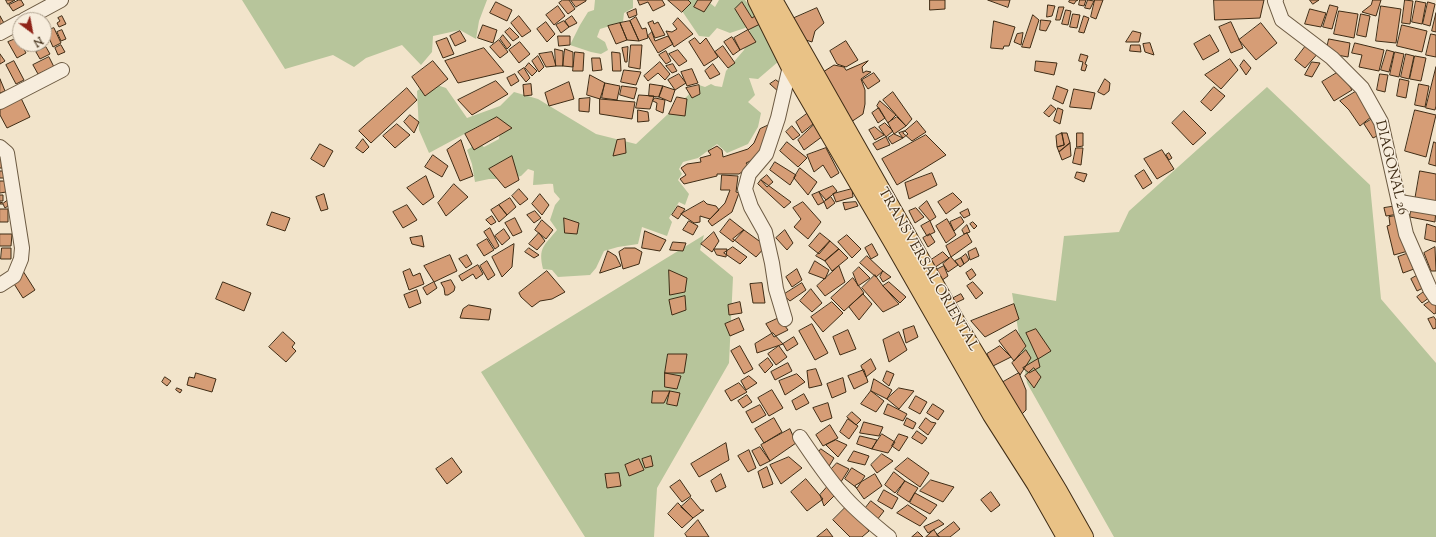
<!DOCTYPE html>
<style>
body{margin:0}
#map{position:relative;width:1436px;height:537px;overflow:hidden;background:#f2e4cb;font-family:"Sorts Mill Goudy",serif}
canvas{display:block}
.north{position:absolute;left:12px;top:12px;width:40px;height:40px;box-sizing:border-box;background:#f7eddd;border:1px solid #ada08d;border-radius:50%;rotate:148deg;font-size:11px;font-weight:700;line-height:16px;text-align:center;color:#3f2c15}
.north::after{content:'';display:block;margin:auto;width:14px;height:18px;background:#8f2418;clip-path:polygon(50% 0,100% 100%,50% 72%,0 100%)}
</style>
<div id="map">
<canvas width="1436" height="537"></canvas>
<div class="north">N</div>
</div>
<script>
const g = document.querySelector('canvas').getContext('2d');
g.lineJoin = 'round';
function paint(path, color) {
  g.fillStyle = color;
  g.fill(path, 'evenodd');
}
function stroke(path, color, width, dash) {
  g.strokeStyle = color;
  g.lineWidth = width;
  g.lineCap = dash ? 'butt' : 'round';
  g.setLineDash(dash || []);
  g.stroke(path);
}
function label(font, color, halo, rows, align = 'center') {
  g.font = font + ' "Sorts Mill Goudy",serif';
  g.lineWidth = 3;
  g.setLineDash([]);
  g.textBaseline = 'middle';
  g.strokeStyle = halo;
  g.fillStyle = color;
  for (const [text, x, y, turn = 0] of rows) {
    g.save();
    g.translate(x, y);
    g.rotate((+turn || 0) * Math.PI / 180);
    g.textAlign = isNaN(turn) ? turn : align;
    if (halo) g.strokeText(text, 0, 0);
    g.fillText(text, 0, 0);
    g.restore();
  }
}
paint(new Path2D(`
 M242,0H487L479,21L476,39L460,30L433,36L432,52L421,65L402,45L366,58L354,67L333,55L285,69Z
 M595,0H633V8L624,13L623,22L600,29L597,37L605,42L608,50L601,54L591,52L570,45L580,25L588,12L594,10Z
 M682,0H706L715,7L719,0H745L756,15L793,49L758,79L749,78L755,95L748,102L761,113L758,127L748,144L727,153L717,144L698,158L683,162L679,169L682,174L678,180L689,194L685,205L679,202L669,218L672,222L667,236L642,227L638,244L618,247L604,251L596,268L590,275L558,277L552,270L543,269C538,247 544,246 557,230L550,220L555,205L560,199L554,192L553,184C546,183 540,185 533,185L534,171L528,169L521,176L509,179H489L475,182L472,164L467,150L478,143L484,147L499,139L500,128L483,124L429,153L419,130L417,91L428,82L446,88L467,118L500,106L514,92L538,99L596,134L636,144L699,85L705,87L711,84L715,86L722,87L726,71L744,50L751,26L730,33L717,28L709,37L699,36L678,5Z
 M1267,87L1370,185L1381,299L1436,363V537H1114L1027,383L1012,293L1056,301L1064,236L1119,232L1129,211Z
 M704,235L700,250L733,277L729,363L657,488L654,537H585L481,372Z`), '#b7c59b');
const building = new Path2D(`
 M6,0H15L8,4Z
 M19,0H21L24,5L13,11L9,5Z
 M563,0H569L575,9L568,14L559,3Z
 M571,0H586V1L576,7Z
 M638,0H662L665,5L653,11L648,2L640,5Z
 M668,0H688L691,3L682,12Z
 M698,0H712L704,12L694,7Z
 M930,0H945V9L930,10Z
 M988,0H1010L1008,7Z
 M1070,0H1078L1076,1L1074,4L1069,2Z
 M1080,0H1086L1084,6L1079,5Z
 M1088,0L1094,1L1090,9L1085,8Z
 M1095,0H1103L1096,19L1091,17Z
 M1214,0H1264L1260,18L1215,20Z
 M1310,0H1319L1313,4Z
 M1373,0H1381L1376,16L1362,12L1371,5Z
 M1405,0L1413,1L1410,24L1402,23Z
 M1416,1L1426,3L1422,24L1412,22Z
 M496,2L512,10L507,21L490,13Z
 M742,2L752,18L755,16L760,24L748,30L735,9Z
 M1428,2L1435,4L1430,26L1423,24Z
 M1048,5L1055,6L1052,16L1047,17Z
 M1330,5L1338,7L1332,29L1323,27Z
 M558,6L565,16L554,25L546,15Z
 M1381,6L1401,9L1396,43L1376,41Z
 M1059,7H1064L1060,20H1056Z
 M817,8L824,23L815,31L812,42L803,39L792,19Z
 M636,9L637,15L629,18L627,13Z
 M1310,9L1326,13L1321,27L1305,24Z
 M1066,10L1071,11L1068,25L1062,24Z
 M1339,11L1358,14L1354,38L1334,34Z
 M1436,13V32L1432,31Z
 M1073,14L1080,15L1077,28L1070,27Z
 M1361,14L1370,16L1366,37L1357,35Z
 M1033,15L1039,20L1030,48L1022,47Z
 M0,16L4,23L0,25Z
 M62,16L66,24L59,27L57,23L60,21L58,18Z
 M519,16L531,31L522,37L511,23Z
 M572,16L577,23L569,27L565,21Z
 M1084,16L1089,18L1084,33L1079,32Z
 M636,17L642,29L646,28L648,38L639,41L630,21Z
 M678,18L693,34L674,47L666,31L672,32L677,29L673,24Z
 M1041,20L1051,21L1046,31L1040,30Z
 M564,21L569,27L561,33L556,25Z
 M630,21L639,41L627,40L620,23Z
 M653,21L654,24L658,22L665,35L655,38L648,23Z
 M994,21L1015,27L1009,46H1004L1003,49L991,48Z
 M546,22L555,34L547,42L537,29Z
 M1231,22L1243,48L1231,53L1219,27Z
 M620,23L627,40L616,44L608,26Z
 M1261,23L1277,43L1256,60L1239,40Z
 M483,25L497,30L493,43L478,38Z
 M1402,25L1427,31L1422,52L1397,46Z
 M54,28L61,43L53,47L46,31Z
 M510,28L519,37L513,41L505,32Z
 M62,30L66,39L61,41L57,32Z
 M748,30L756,42L740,50L734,38Z
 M460,31L466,41L455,46L450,36Z
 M1133,31L1141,33L1139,42H1126Z
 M652,32L655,41L668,36L673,44L658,53L648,36Z
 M1023,33L1021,45L1014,42L1017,34Z
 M1431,34L1436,35V57L1426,55Z
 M503,35L511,45L507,49L500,39Z
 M1210,35L1219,51L1203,60L1194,44Z
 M558,36H570V45L559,46Z
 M732,37L740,50L733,55L724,42Z
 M18,38L26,53L17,58L8,42Z
 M447,38L454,54L443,58L436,42Z
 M695,38L700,44L706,38L718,57L704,66L689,42Z
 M1329,39L1350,43L1348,57L1326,53Z
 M499,40L508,52L500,58L490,47Z
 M846,41L858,60L846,67L837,64L830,51Z
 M520,42L530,54L519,63L509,50Z
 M1150,43L1154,55L1145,52L1143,44Z
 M1308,43L1320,51L1305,68L1295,60Z
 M1355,43L1384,50L1379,71L1359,67L1362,55L1352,53Z
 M25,44H43L28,51Z
 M61,45L65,52L58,55L55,48Z
 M631,45H642L640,69L629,67Z
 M1131,45H1140L1141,52L1130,51Z
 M723,46L735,63L728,68L715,52Z
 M46,47L50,54L40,59L36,52Z
 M628,47L627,62H625L622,48Z
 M484,48L504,72L458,83L445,61Z
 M555,49L563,51V66H556Z
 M565,49L573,52V67L563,66Z
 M678,50L687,61L679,66L669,54Z
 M1387,50L1394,52L1389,72L1381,70Z
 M666,51L671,61L666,64L659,55Z
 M552,52L556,66L546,67L539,54Z
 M575,52L584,53L583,71H573Z
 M612,52L620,53L621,71H613Z
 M1395,52L1404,54L1399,77L1390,75Z
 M0,54L5,61L0,64Z
 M1081,54L1088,56L1085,64L1087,65L1085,71L1081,70L1083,62L1079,61Z
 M1406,54L1414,56L1409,79L1401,77Z
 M538,56L544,67L539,72L532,61Z
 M1415,56L1426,58L1421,81L1410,79Z
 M49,57L54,67L38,74L33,65Z
 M592,58H600L602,70L593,71Z
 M1230,59L1238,70L1221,89L1205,75Z
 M1244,60L1251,68L1246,75L1240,66Z
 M14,61L24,80L16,84L6,65Z
 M433,61L448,79L425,96L412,77Z
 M868,61L862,67L863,73L866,71L871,72L861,79L865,90V104L863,114L851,122L823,72L834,65L844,67L846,70Z
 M1036,61L1057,63L1054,75L1035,71Z
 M660,62L670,74L665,80L658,73L648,81L644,76Z
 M1312,62L1320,63L1312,77L1305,75Z
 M529,63L537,71L532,76L525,68Z
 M673,64L677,71L672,73L666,66Z
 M713,64L720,74L710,79L705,71Z
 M1436,67V106L1435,110L1426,108Z
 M524,68L530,78L526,82L518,72Z
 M692,69L698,83L687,86L681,72Z
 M624,70L641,72L636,85L621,82Z
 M1340,71L1352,90L1334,101L1322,82Z
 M874,73L880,81L868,89L862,80Z
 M515,74L519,81L511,86L507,78Z
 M679,74L686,83L675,90L668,80Z
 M1380,74L1388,75L1385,92L1377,90Z
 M590,75L605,83L600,99L587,95Z
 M0,79L5,91L0,93Z
 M1105,79L1110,83L1109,91L1104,95L1098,92Z
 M1400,79L1409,81L1406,98L1397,96Z
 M776,80L783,85L780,93L770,84Z
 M496,81L508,94L472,115L458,100Z
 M569,82L574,99L549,106L545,93Z
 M605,83L620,86L617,100L602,98Z
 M531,84L532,95L524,96L523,85Z
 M650,84L663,86L659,97L649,96Z
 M1419,84L1429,86L1425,107L1415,105Z
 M699,85L700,94L692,98L686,88Z
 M622,86L637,88L634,99L620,95Z
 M663,86L675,90L671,102L659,97Z
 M1057,86L1068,90L1063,104L1053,99Z
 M1214,87L1225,96L1211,111L1201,102Z
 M407,88L417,100L371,143L359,131Z
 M1074,89L1095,93L1091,109L1070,107Z
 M1357,91L1371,117L1360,126L1349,110L1340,101Z
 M893,92L912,119L906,126L883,100Z
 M639,95L654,96L650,109L636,108Z
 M20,96L30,117L7,128L0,115V103Z
 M677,97L687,99L685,116L669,114Z
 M590,98L589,112L579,111V99Z
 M655,98L665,100L663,113L656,110L657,103L653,101Z
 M600,99L635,102L632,119L600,114Z
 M880,101L896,115L888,123L877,106Z
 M1051,105L1056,109L1049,117L1044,113Z
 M879,108L885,118L878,123L872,113Z
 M1058,108L1063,110L1060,124L1054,121Z
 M638,110L648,112L649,121L638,122Z
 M1415,110L1436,115L1426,157L1405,151Z
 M1184,111L1206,133L1193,145L1172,123Z
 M808,113L813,124L802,133L796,122Z
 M410,115L419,122L414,133L404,122Z
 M497,117L512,128L474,150L465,134Z
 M897,117L906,126L894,134L888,123Z
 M1372,119L1381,134L1373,138L1364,124Z
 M917,121L926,132L912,141L903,133Z
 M885,123L893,131L886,137L879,127Z
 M397,124L410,135L395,148L383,136Z
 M771,124L763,155L746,163L749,167L739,174H717V176L684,184L680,179L686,175L681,168L687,164L701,162L700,158L711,155L708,151L717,146L722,150L723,157L748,149L754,143L760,129Z
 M815,124L823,136L804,150L798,140Z
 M792,126L800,135L793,140L786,132Z
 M875,127L884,135L875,140L869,130Z
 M905,131L908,134L903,138L899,133Z
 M1062,133L1064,145L1057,147L1056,136Z
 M1062,133H1067L1070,143L1059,152L1057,147L1064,145Z
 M1077,133H1083V146L1077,147Z
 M894,134L903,138L892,144L888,138Z
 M926,135L946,155L897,185L882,159Z
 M886,137L890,145L877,150L873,144Z
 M363,139L369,147L363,153L356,148Z
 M625,139L626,153L613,156L617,140Z
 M461,140L473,176L460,181L447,150Z
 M787,142L807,158L798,167L780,151Z
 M1434,142L1436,143V166L1429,164Z
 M1070,143L1071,156L1062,160L1059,152Z
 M320,144L333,151L324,167L311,159Z
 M826,148L839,173L831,178L823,165L814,172L807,155Z
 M1076,148H1083L1081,165L1073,163Z
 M1162,150L1174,169L1157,179L1144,159Z
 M1169,153L1172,158L1169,160L1166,155Z
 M433,155L448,166L442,177L425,167Z
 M512,156L519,180L505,188L489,169Z
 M0,157H5V168H0Z
 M775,162L796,175L790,185L770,170Z
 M800,168L817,182L808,195L794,178Z
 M1144,170L1152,183L1143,189L1135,176Z
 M0,171H5V178H0Z
 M1420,171L1436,174V204L1415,200Z
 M1077,172L1087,174L1084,182L1075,178Z
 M932,173L937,185L909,199L905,183Z
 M722,175L738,176L736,192L739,193L732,212L712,226L708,221L725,203L730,190H721Z
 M767,175L773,182L767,187L761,180Z
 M426,176L434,197L423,205L407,188Z
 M761,180L791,202L784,208L758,184Z
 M0,181H6V192L0,193Z
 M454,184L468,197L446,216L438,203Z
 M833,186L837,191L826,200L819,192Z
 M519,189L528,199L520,205L512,196Z
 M852,189L853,197L836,202L833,194Z
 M819,192L824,202L818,205L812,195Z
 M953,193L962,202L946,214L938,202Z
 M324,194L328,209L321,211L316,197Z
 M540,194L549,205L542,215L532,204Z
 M0,195H3V201H0Z
 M831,197L835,203L827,209L824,202Z
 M510,198L516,207L507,215L499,205Z
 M8,200V206L5,208L3,204H0V202L3,203Z
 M704,201L707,204L716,206L719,210L710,219L700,216V222L694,223L681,214Z
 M927,201L936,217L930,221L919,208Z
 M803,202L821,222L808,239L794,227L801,219L793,208Z
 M856,202L858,206L845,210L843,203Z
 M1412,204L1436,209L1435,222L1410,217Z
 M407,205L417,220L403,228L393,212Z
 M499,205L507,215L499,222L491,210Z
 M678,206L685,209L678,219L672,215Z
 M1397,206L1399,214L1386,216L1384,208Z
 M916,208L924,217L915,223L909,211Z
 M0,209H8V222H0Z
 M968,209L970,215L964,218L960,213Z
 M535,211L541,218L534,223L527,215Z
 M272,212L290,218L285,231L267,225Z
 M492,216L496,222L491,225L486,220Z
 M1396,216L1408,251L1394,255L1387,226L1390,225L1389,217Z
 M961,217L964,222L954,231L950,222Z
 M515,218L522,232L513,236L505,223Z
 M564,218L579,223L577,234L565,233Z
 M730,219L744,230L733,242L720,232Z
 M947,219L956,235L946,243L936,226Z
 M542,220L553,230L546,239L535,230Z
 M689,221L698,226L693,235L683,230Z
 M930,221L935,232L927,236L921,226Z
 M973,222L977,226L974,229L970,224Z
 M1427,224L1436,227V242L1425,239Z
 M967,225L970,232L964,234L962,230Z
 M490,228L499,246L495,249L484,232Z
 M504,229L510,238L502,245L495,236Z
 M744,230L766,246L756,257L733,239Z
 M785,230L793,243L787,250L776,238Z
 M645,231L666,240L660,251L642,248Z
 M714,232L719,241L712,252L701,244Z
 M539,233L545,241L537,250L529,244Z
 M820,233L830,241L819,254L809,246Z
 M967,233L972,242L951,257L946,246Z
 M0,234H12L11,246H0Z
 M930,234L935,242L928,247L923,238Z
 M847,235L861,249L852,258L838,242Z
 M422,236L424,247L412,244L410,238Z
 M487,239L494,250L484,256L477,245Z
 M830,241L839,249L825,261L816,256Z
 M673,242L686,243L683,251L670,250Z
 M514,244L512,267L502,277L492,257Z
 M872,244L878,255L871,259L865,248Z
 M733,247L747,257L740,264L724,253Z
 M1435,247L1436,271H1431L1424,253Z
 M2,248H11V259H1Z
 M529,248L539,255L534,258L525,252Z
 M625,248H635L642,252L639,264L623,269L619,252Z
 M976,248L979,256L970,260L968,252Z
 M714,249H727L726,257L717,255Z
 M839,249L848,258L832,271L825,261Z
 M608,251L616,256L621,266L600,273Z
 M943,252L949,258L931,270L925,264Z
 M1409,253L1414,269L1403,273L1398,257Z
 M966,254L969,260L964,264L961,258Z
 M450,255L457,271L434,282L424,266Z
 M467,255L472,264L466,268L459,259Z
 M867,256L883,271L876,277L860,263Z
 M951,257L958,265L948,272L943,264Z
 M961,258L964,264L960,267L955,261Z
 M487,261L495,275L488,280L480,266Z
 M815,261L829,270L825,279L809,273Z
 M478,265L483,274L476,279L473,274L462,281L459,276Z
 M839,266L845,282L825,296L817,286Z
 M944,266L948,276L938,283L932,272Z
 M859,267L870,278L858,286L853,273Z
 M410,269L413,276L420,273L424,284L409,290L403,272Z
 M797,269L802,280L792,287L786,277Z
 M972,269L976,275L970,280L966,273Z
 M669,270L687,278L685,292L670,295Z
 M23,271L35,290L23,298L11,279Z
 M547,271L565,292L552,299L540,301L532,307L521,297L519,293Z
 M883,271L891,277L883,282L880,277Z
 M1420,274L1425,287L1417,291L1411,279Z
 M875,275L883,286L899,304L883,312L862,288Z
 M853,278L864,293L844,311L831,298Z
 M451,280L455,287L454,291L448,295H445L444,288L441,283Z
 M223,282L251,293L244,311L216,299Z
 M434,282L437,288L427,295L423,288Z
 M889,282L906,297L900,303L883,286Z
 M973,282L983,293L976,299L967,286Z
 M762,283L765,303H753L750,284Z
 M802,283L806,290L790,301L783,295Z
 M811,289L822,303L812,312L800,301Z
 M417,290L421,303L409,308L404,295Z
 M1425,291L1430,297L1422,303L1417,297Z
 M863,294L872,304L859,320L849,307Z
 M961,294L964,299L951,305L948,301Z
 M685,296L686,310L672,315L669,300Z
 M1432,300L1436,304V313L1434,314L1424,305Z
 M740,302L742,313L729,315L728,305Z
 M832,302L843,313L823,332L811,317Z
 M1014,304L1019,319L985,337L971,321Z
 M469,305L491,309L489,320L460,318L463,309Z
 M1434,317L1436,320V328L1433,329L1428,319Z
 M739,318L744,330L730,336L725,324Z
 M779,318L788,330L774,337L766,324Z
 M812,324L828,353L815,360L799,331Z
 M914,326L918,337L906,343L903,330Z
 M1036,329L1051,351L1038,359L1026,333Z
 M848,330L856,349L840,355L833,337Z
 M1016,330L1026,346L1014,361L999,341Z
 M283,332L295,343L292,347L296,351L286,362L269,347Z
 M899,332L907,350L889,362L883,340Z
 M773,333L783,344L757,353L755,344Z
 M794,337L798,344L787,351L783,344Z
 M740,346L753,369L744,374L731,351Z
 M779,346L787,357L776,365L768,354Z
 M1000,346L1011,357L993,366L987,354Z
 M1026,350L1031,358L1020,375L1012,363Z
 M668,354H687L684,373H665Z
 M768,358L773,365L765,373L759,365Z
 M871,359L876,369L866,377L861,366Z
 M1038,359L1040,367L1029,373L1023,368Z
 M788,363L792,371L775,380L771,372Z
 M1034,368L1041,377L1034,388L1025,376Z
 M816,369L822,385L809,388L807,371Z
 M864,370L868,382L854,389L848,376Z
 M887,371L894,374L889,386L883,381Z
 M196,373L216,379L212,392L187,385L189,377L194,378Z
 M665,373L681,376L677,389L665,387Z
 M1019,373L1026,390V410L1018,418L998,385Z
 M797,374L805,382L785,395L779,381Z
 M749,376L757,383L746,390L741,381Z
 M165,377L171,381L167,386L162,382Z
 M843,378L846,392L832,398L827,384Z
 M874,379L892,390L887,399L871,391Z
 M739,383L747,392L731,401L725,391Z
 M177,388L182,390L180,393L176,390Z
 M899,388L914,391L899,409L887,399Z
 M772,390L783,408L769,416L758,398Z
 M653,391H670L664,403H652Z
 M670,391L680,393L677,406L667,404Z
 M871,391L884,401L876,412L861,404Z
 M804,394L809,403L796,410L792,401Z
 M747,395L752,402L743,408L738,401Z
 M916,396L927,402L920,414L909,408Z
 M828,403L832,418L821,422L813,408Z
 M888,404L907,414L903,421L884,414Z
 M933,404L944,411L938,420L927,413Z
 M760,405L766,415L752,423L746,412Z
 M852,412L861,420L856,425L847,417Z
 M774,418L782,432L764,443L755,429Z
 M907,418L916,423L913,429L904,425Z
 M926,418L931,422L936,423L928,435L919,428Z
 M848,419L858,426L849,439L840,432Z
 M864,422L883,427L879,436L860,433Z
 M830,425L838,438L823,446L816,435Z
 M790,429L796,443L770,461L761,445Z
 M917,431L927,438L922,444L912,438Z
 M882,434L895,442L888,453L872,449Z
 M899,434L908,437L899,451L892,446Z
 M860,436L877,440L872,449L857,444Z
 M836,440L847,445L838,457L826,445Z
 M726,443L729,460L699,477L691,464Z
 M760,447L770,461L760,466L752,451Z
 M821,449L834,458L828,468L816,456Z
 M749,450L756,468L748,472L738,456Z
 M854,451L869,456L865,465L848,461Z
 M882,454L893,461L877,473L871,465Z
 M651,456L653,466L645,468L642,459Z
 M789,457L802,468L781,484L770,465Z
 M452,458L462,472L447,484L436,469Z
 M908,458L929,473L920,487L895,469Z
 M639,459L644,470L629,476L625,465Z
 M837,463L849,469L839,485L827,474Z
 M767,467L773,484L763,488L758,472Z
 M852,468L865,476L857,488L845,479Z
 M894,472L905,481L895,493L885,485Z
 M619,473L621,486L607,488L605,474Z
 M721,474L726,487L716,492L711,481Z
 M875,474L882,486L864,499L855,486Z
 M806,479L823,499L807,511L791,492Z
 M680,480L691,496L682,502L670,487Z
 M931,480L954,487L943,502L920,491Z
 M905,481L918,488L909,502L897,494Z
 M828,486L835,495L824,506L820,495Z
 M884,490L898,498L892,509L878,501Z
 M991,492L1000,505L991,512L981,500Z
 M915,493L937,505L930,514L910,503Z
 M691,498L701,510H704L693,518L681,507Z
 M871,501L884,511L877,520L864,510Z
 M678,503L693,518L682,528L668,514Z
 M848,505L869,531L862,537H850L833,520Z
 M908,505L927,518L920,526L897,513Z
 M698,520L709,537H687L685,534Z
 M939,520L944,524L928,533L924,527Z
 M954,522L960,529L950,537H940L937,535Z
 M827,529L833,537H817Z
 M934,530L939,537H926Z
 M918,532L923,537H912Z`);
paint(building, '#d69d76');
stroke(building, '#3f2c15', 1);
const minor = new Path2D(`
 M1276,0L1275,1L1282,20L1332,58L1362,88L1381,122L1406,234L1430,289L1436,298
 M24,20L61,0
 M0,33L20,22
 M0,102L62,70
 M0,147L7,153L22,248L21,259L14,276L0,285
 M1400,202L1436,208
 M785,319L776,289L772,263L765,232L751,207L745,189L749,174L766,154L778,118L790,66
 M800,437C813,456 826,476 842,494C855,510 873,524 889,537`);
const major = new Path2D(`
 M757,0L790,66L894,244L992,415L1036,484L1066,537
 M773,0L957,324L1058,491L1084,537`);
stroke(minor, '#6c5a42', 16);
stroke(major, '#3f2c15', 20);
stroke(minor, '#f7eddd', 14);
stroke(major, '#e9c286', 18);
label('14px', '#3f2c15', '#f7eddd', [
 ["DIAGONAL 26",1390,168,76],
 ["TRANSVERSAL ORIENTAL",927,270,60]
]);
</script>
